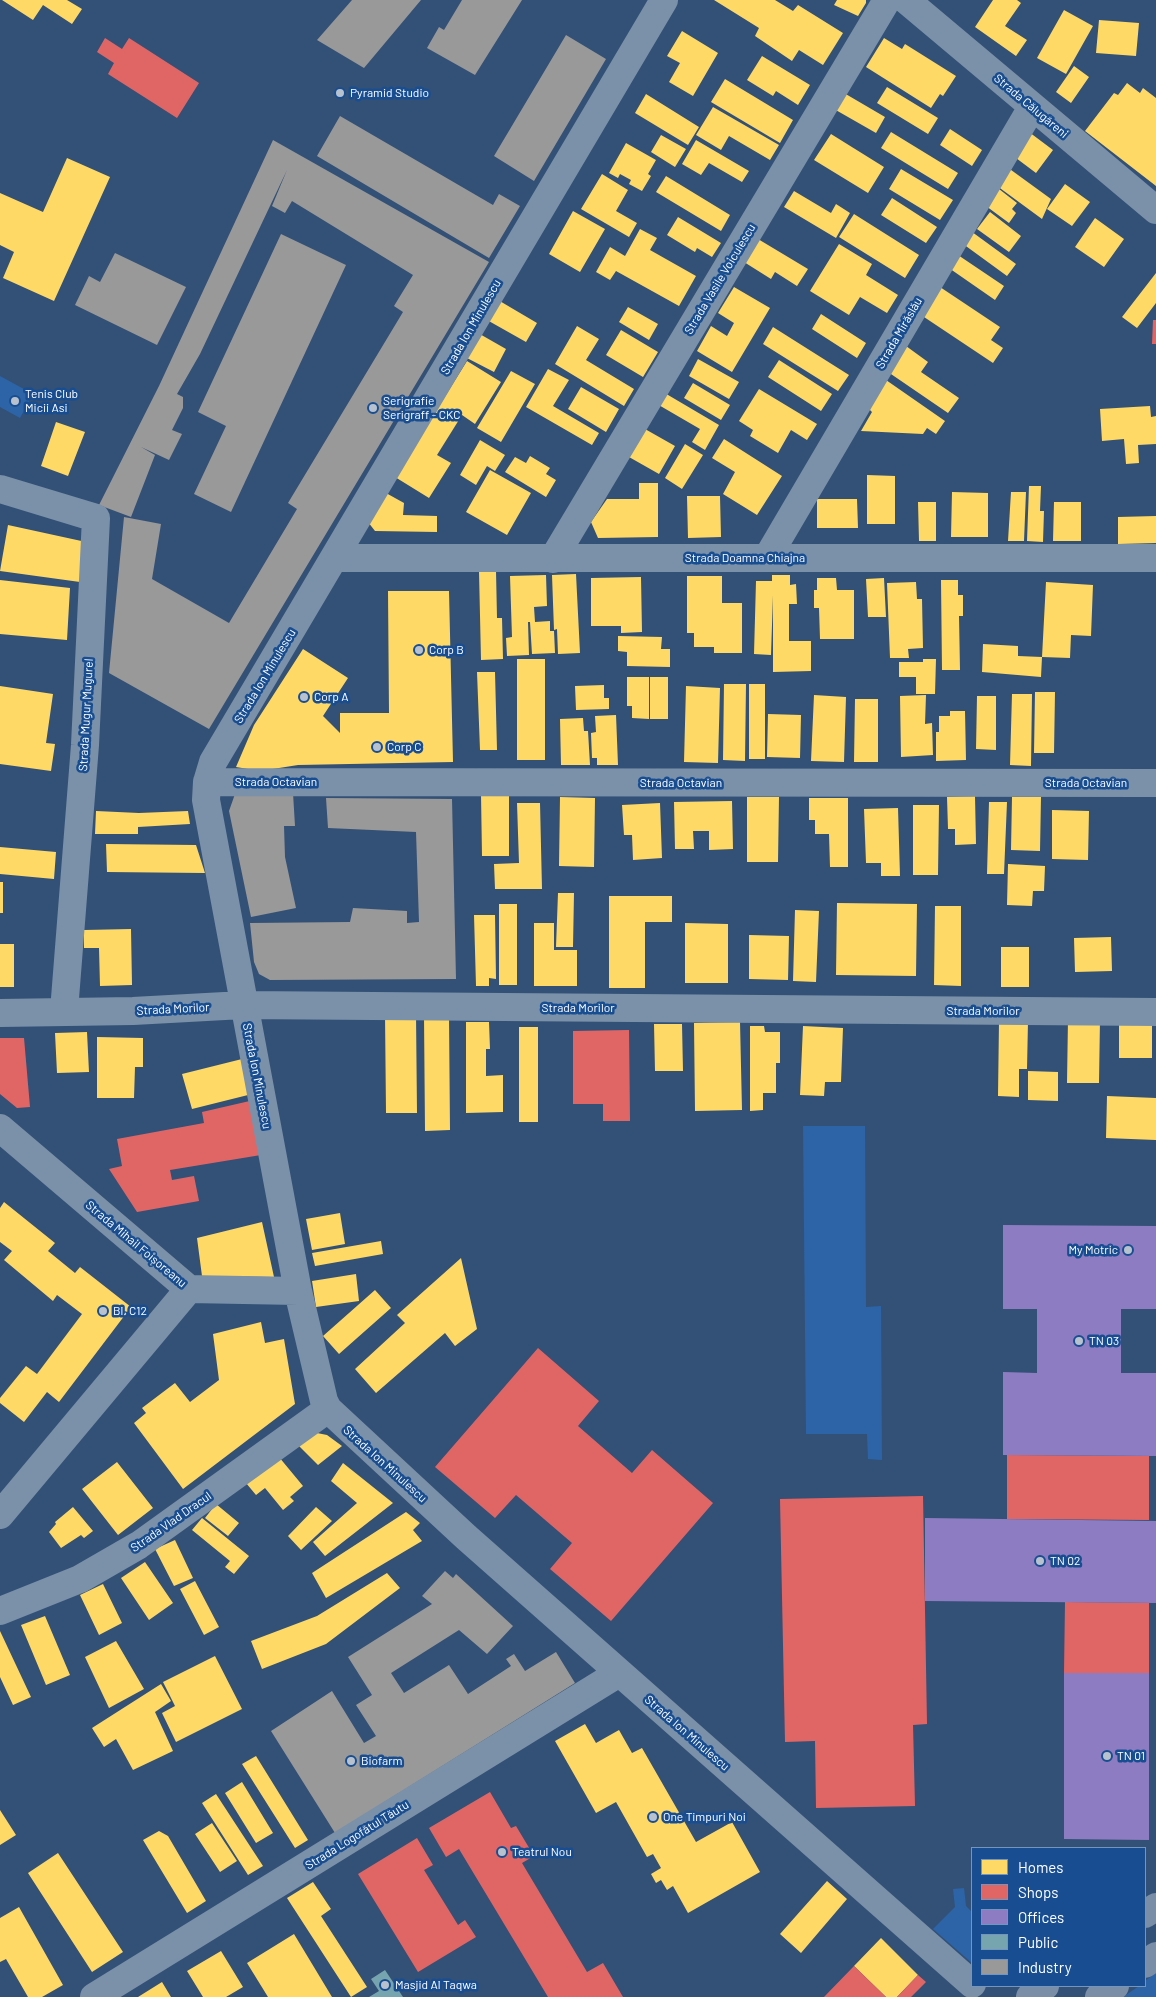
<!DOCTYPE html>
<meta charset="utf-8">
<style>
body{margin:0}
#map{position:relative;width:1156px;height:1997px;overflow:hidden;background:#335176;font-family:Barlow,sans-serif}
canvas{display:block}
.legend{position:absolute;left:971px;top:1847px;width:175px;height:140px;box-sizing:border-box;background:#184e91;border:1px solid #7495bd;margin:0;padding:6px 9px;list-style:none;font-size:15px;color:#fff}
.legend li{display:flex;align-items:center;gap:10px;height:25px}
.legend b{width:25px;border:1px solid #7495bd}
</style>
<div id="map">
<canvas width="1156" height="1997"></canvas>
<ul class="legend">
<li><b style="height:14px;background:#ffd966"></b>Homes</li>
<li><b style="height:14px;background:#e06666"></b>Shops</li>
<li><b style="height:14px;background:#8e7cc3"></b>Offices</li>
<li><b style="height:14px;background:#76a5af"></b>Public</li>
<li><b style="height:14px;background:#999"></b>Industry</li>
</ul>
</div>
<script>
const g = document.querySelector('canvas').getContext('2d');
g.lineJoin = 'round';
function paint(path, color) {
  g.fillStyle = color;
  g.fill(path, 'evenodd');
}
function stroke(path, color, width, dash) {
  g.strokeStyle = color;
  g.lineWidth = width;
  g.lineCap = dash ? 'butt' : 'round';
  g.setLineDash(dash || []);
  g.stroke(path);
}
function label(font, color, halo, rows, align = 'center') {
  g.font = font + ' Barlow,sans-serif';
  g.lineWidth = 5;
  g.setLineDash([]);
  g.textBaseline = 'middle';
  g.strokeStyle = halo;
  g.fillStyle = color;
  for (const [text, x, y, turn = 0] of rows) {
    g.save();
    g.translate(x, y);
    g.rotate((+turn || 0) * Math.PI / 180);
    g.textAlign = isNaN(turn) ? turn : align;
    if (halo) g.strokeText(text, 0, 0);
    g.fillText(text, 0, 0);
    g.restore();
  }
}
paint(new Path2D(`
 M0,376L33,394L20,418L0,407Z
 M803,1126H865L866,1307L881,1306L882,1460L868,1459L867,1434H806Z
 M964,1888L966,1906L972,1912V1963L933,1929L955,1907L953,1889Z
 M1156,1973V1997H1123L1139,1986H1145V1981Z`), '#2c64a7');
paint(new Path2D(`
 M2,0H67L82,9L72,24L43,5L33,20Z
 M714,0H775L793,11L798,5L843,33L823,65L799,50L792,61L755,36L759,28Z
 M837,0H866V3L858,16L834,5Z
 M993,0H1017L1021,3L1005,26L1027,40L1016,56L975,27Z
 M1064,10L1093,26L1066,74L1037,58Z
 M1099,20L1139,23L1136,56L1096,53Z
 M682,31L718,53L693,96L669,82L680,63L667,56Z
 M884,38L902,49L905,44L956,76L943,96L940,94L931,108L866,67Z
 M762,56L810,85L798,105L776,91L773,96L747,80Z
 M1074,66L1089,77L1071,103L1056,92Z
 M725,79L793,120L780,143L711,102Z
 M1127,83L1140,93L1143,88L1156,98V186L1085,131L1114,93L1118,95Z
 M887,87L938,118L928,134L877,103Z
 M844,93L885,117L876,133L834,109Z
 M646,94L699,127L688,145L635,113Z
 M713,107L779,145L770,160L729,136L721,150L696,135Z
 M950,129L982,150L972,166L940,145Z
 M891,132L958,173L948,189L881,148Z
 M1029,132L1053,150L1036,173L1012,155Z
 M831,134L884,167L868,193L814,160Z
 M661,135L686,149L675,167L651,152Z
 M696,140L749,171L742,182L709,163L701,175L682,164Z
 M626,143L656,160L648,174L651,176L642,191L629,184L631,180L620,174L618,178L609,173Z
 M67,158L110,177L54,301L3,278L14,252L0,245V193L43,212Z
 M1007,167L1051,199L1042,219L993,183Z
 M901,169L953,200L940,220L889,189Z
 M602,174L628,190L616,211L637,223L629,237L581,209Z
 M666,176L730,215L721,231L656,192Z
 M1065,184L1090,202L1072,226L1047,209Z
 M999,189L1017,203L1012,209L1016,213L1009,223L986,206Z
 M794,191L831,213L836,204L850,213L836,238L784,207Z
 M892,198L937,227L926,243L881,215Z
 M573,211L605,229L580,272L549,254Z
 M990,212L1021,236L1009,252L977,229Z
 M854,214L919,255L905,278L839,237Z
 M678,217L721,243L712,257L697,248L695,252L667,235Z
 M1095,218L1124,239L1104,267L1075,247Z
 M640,229L657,238L650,250L696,276L679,306L616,271L610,280L596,272L610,247L625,256Z
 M968,229L1016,264L1007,276L959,241Z
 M758,239L808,269L797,286L775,272L771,279L744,262Z
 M839,244L872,264L866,275L898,295L887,313L860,297L849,315L810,291Z
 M955,253L1004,286L995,300L946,266Z
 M1156,273V303L1137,328L1122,317Z
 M937,285L1000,327L991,340L1003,348L993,363L918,313Z
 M734,287L770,308L732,372L697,351L711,326L727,336L734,323L718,313Z
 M498,300L537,323L526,342L487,320Z
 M628,307L658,324L649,340L619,322Z
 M821,314L866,343L857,358L812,329Z
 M577,326L599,339L586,360L634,389L624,406L555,364Z
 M773,327L849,375L838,391L763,344Z
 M621,330L658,352L643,377L606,355Z
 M478,333L506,349L494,372L465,357Z
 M906,346L928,362L921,372L959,398L948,413L888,372Z
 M698,359L739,382L729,399L689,376Z
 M779,360L832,394L821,411L768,377Z
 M467,361L501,382L475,424L462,415L437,455L451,463L429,498L395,477Z
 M548,369L569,380L553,406L599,433L592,445L526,407Z
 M511,371L535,384L501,442L477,428Z
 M886,380L945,421L936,434L927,428L923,434L861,431L872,412L867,407Z
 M693,383L730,405L721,420L684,398Z
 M581,387L619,409L606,432L568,409Z
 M759,389L817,424L807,440L791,430L778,453L750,436L753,430L739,421Z
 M663,392L719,425L705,450L692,442L700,429L657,404Z
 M1150,406L1151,417L1156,416V444L1138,445L1139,463L1126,464L1124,439L1102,441L1100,409Z
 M56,422L85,432L68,476L41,466Z
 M645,429L675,446L659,474L629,457Z
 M724,439L782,476L757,515L723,494L735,472L712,458Z
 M480,440L505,455L495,471L487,466L476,485L460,475Z
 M685,444L703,455L682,489L665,478Z
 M530,456L550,468L546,474L556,480L546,497L505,472L515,457L526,463Z
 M490,470L531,493L507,535L466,512Z
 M867,475L895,476V524H867Z
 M639,483H658V537L598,538L591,522L607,499H639Z
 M1029,486H1041L1040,511H1044L1043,542L1027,541Z
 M952,492L988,493V537H951Z
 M1011,492H1026L1024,541H1008Z
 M386,493L404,503L403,515L437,516V532L375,531L368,522Z
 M687,496H720L721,537L688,538Z
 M817,499H857L858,528H817Z
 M918,502H936V541H919Z
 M1054,502H1081V541H1053Z
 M1156,516V543L1118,544V517Z
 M8,525L86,542L80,582L0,571Z
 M479,571H496L497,618H502L503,659L481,660Z
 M576,574L580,653L558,654L557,629L554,630L552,575Z
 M546,575L547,606L534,607L535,622L550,621V631H554L555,653L532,654L530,622H528L529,655L507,656L506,638L512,637L510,576Z
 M772,575H790V585L796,584L797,604H789V641H811V671L773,672V595L771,655L754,654L756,581H772Z
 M687,576H722V603H742V653H714V647H694V633H687Z
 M641,577L642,632L621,633V626H591V578Z
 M817,578H836L837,590H854V639H820L819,608H814V590H817Z
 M884,578L886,617H868L866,579Z
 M0,580L70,588L67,640L0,634Z
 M941,580H958V595H963V616H959L960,670H942Z
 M916,582L917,599H922L923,648L908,649L909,658H890L887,583Z
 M1046,582L1093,585L1091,636L1071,635L1070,658L1042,657Z
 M388,591H449L453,762L298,765L260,771L236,767L254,725L303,649L348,678L323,716L340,733V713H389Z
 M618,636L662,637L661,649H670V667L627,666V652L618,651Z
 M983,644L1018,646V656L1042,657L1041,677L982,672Z
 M517,659H545V760H517Z
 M923,659H936L935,694H916V677H899V662H923Z
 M477,672H495L497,750H480Z
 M627,677H649V719L632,718V706H627Z
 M650,677H668V719H650Z
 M724,684H746L745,761L723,760Z
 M749,684H765V759H749Z
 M604,685V698H609V709L576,710L575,686Z
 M0,686L53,694L46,743L55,744L51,771L0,764Z
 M686,686L720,688L718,763L684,762Z
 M1035,692H1055L1054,753H1034Z
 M1012,694H1032L1031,766L1010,765Z
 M814,695L846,697L844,762L811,761Z
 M926,695L925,724L932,723L933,755L901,757L900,696Z
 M977,696H996V750L976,749Z
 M855,699H878V762H854Z
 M950,711H965L966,760L936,761V732H939V716H950Z
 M768,714L801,715L800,758L767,757Z
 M616,715L618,765H597V758H592L591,733L596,732L595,716Z
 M583,718L584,731H588L590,765H561L560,719Z
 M481,794H509V856H482Z
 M975,796L976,844L955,845V829H948L947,797Z
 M560,797L595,798L594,867L559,866Z
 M747,797H779L778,862H747Z
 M1012,797H1041L1040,851L1011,850Z
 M809,798H848V867H830L829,834H815V820H809Z
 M732,801L733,849L709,850V831H693L694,849H675L674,802Z
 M989,802H1007L1004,874H987Z
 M517,803H540L542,889H495L494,864L519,863Z
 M660,803L662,858L633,860L632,835H624L622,805Z
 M913,805H939L938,875H913Z
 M898,808L900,876H881V863H866L864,809Z
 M1052,810L1089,811L1088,860L1052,859Z
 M96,811L139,813L188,811L190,824L138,827V834H95Z
 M106,844L196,845L205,873L107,872Z
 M0,847L56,852L54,879L0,874Z
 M1008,864L1045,866L1044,891H1033L1032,906L1007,905Z
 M0,882H3V913H0Z
 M558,893H574L573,947H556Z
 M609,896H672V922H645V988H609Z
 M837,903L917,904L916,976L836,975Z
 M499,904H517V985H499Z
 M935,906H961V986L934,985Z
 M795,910L819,911L816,982L793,981Z
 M474,915H495L496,979L489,978V986H476Z
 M534,923H554V950H577V986H534Z
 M685,923L728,924V983H685Z
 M131,929L132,985L100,986L99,948H84V930Z
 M749,935L789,936L788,980L749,979Z
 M1111,937L1112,971L1075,972L1074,938Z
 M0,944H14V987H0Z
 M1001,947H1029V987H1001Z
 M385,1014H416L417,1113H386Z
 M424,1016H449L450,1130L425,1131Z
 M1068,1018L1100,1019L1099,1083H1067Z
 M999,1021H1028L1027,1069H1019V1097L998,1096Z
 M466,1022H489L490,1049H486V1076L503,1075V1112L466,1113Z
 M740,1022L742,1110L695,1111L694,1023Z
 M654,1024H682L683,1071H655Z
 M1119,1024H1152V1058H1119Z
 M750,1026H764L765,1032H780V1063H776V1093H763V1110L750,1111Z
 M803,1026L843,1028L841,1082H825L824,1096L800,1095Z
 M519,1027H538V1122H519Z
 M87,1032L89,1072L57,1073L55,1033Z
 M97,1037L143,1038V1067H135L134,1098H97Z
 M242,1059L252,1094L192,1109L182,1074Z
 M1028,1071L1058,1072V1101L1028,1100Z
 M1107,1096L1156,1098V1140L1106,1138Z
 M4,1202L55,1243L48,1251L75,1273L80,1267L131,1307L59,1402L47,1392L24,1422L0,1403V1398L26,1366L37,1374L82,1314L57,1295L53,1301L4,1260L12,1251L0,1242V1208Z
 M340,1213L345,1244L312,1250L306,1219Z
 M262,1222L274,1277L202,1276L197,1238Z
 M381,1241L383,1254L315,1266L312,1253Z
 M461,1258L477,1329L455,1346L445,1333L376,1393L355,1369L405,1323L397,1315Z
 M356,1274L359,1301L316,1307L312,1281Z
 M375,1290L391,1308L339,1354L323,1336Z
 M261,1322L265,1343L284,1339L295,1404L183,1489L134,1423L146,1413L142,1408L175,1383L190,1402L219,1380L213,1334Z
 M317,1433L327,1435L342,1446L318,1465L298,1445Z
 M279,1457L303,1486L290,1497L294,1501L283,1510L265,1488L256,1495L246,1483Z
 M117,1462L153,1508L118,1535L82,1489Z
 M343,1463L393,1503L325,1556L313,1542L357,1503L331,1481Z
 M216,1504L239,1523L228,1536L205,1518Z
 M73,1507L93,1531L84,1538L81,1535L61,1548L49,1532L56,1524L55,1522Z
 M316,1507L332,1521L301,1550L288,1536Z
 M406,1512L420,1523L413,1530L422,1541L326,1598L312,1573Z
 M202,1518L249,1556L234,1574L225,1567L230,1561L192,1530Z
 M175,1540L193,1578L174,1586L155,1549Z
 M145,1562L173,1603L149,1620L121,1578Z
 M387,1573L400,1588L326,1644L262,1669L251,1641L317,1616Z
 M195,1581L219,1627L204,1635L180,1589Z
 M103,1584L122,1623L99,1635L80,1595Z
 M45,1616L70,1675L46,1685L21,1625Z
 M0,1631L31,1697L13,1705L0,1677Z
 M116,1641L144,1689L109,1708L85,1657Z
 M215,1656L242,1709L176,1742L162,1713L175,1706L163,1682Z
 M161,1684L171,1701L155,1712L173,1751L133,1770L116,1739L104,1747L92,1728Z
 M585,1724L596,1743L619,1730L632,1753L642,1748L696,1842L732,1822L760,1872L688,1913L673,1886L667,1890L661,1880L656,1883L651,1874L661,1868L653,1854L647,1857L616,1802L596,1813L555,1741Z
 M256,1756L308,1840L295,1848L242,1764Z
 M242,1782L273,1833L256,1843L225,1793Z
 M216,1794L263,1866L248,1875L202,1803Z
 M0,1810L16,1835L0,1845Z
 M212,1823L237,1861L220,1872L195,1834Z
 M159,1831L168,1836L206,1901L187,1913L143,1840Z
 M58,1853L123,1952L92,1972L28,1873Z
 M827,1881L847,1899L801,1953L780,1934Z
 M313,1882L331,1909L321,1916L367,1987L351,1997L287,1898Z
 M19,1907L63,1985L42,1997H28L6,1959L0,1962V1918Z
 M294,1934L332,1997H268L247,1963Z
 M881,1938L918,1975L897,1997H886L854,1966Z
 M221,1951L243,1987L226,1997H203L187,1971Z
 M162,1982L171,1997H138Z`), '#ffd966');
paint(new Path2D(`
 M105,38L122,49L129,38L199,83L177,118L108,74L114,63L97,52Z
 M1153,320H1156V344H1152Z
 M629,1030L630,1121H603V1104H573V1031Z
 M0,1038H24L30,1107L17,1108L0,1094Z
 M254,1100L267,1154L170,1170L172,1180L194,1176L199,1201L137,1212L109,1169L122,1166L117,1139L204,1123L202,1112Z
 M538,1348L599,1401L578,1426L632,1473L652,1450L713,1503L611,1621L550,1569L572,1543L516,1495L495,1518L435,1467Z
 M1007,1455L1149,1456V1520L1007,1519Z
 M923,1496L927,1724L913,1725L915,1806L816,1808L815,1741L785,1742L780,1499Z
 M1065,1602L1149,1603V1673H1064Z
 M490,1792L511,1828L516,1826L534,1856L522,1863L587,1972L603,1963L623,1997H548L459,1849L446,1857L429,1828Z
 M417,1838L433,1865L424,1870L458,1925L465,1920L476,1937L418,1972L358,1874Z
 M854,1966L886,1997H824Z
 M918,1975L926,1982L911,1997H897Z`), '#e06666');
paint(new Path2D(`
 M1003,1225L1156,1226V1309H1121V1373H1156V1456L1003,1455V1372L1037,1373V1309H1003Z
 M925,1518L1156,1521V1603L925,1601Z
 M1064,1673H1149V1840L1064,1839Z`), '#8e7cc3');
paint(new Path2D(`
 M385,1970L403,1997H369L379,1991L371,1979Z`), '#76a5af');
paint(new Path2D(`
 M352,0H421L364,68L317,40Z
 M462,0H522L475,75L427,48L439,27L444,30Z
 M566,35L606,59L534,181L494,156Z
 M340,116L493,205L499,194L520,206L489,258L317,156Z
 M273,140L489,262L209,729L109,673L124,517L161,524L152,579L229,623L297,509L288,503L403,312L394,306L413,275L292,201L285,213L272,206L287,170L200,354L177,394L183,397V408L172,430L182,434L169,460L141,447L155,455L131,517L99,505L159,386Z
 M281,234L346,265L231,512L194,494L226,426L198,412Z
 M115,253L186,287L157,345L75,305L89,276L100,282Z
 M293,793L295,826H284L285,857L296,908L251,917L229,811L235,794Z
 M326,798L452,799L456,979L270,980L259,974L254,962L250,923L350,922L353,908L407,911V923L419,922L416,832L328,828Z
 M445,1571L453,1578L456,1574L513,1626L487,1654L459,1630L391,1673L404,1693L449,1665L468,1694L511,1666L506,1659L514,1654L525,1671L556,1652L575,1683L335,1833L271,1731L332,1691L364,1743L376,1736L356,1705L372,1695L348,1657L432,1604L422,1596Z`), '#999');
stroke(new Path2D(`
 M664,0L213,762L207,782L206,800L298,1291L324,1401L328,1409L466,1537L972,1984
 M906,0L1156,210
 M0,489L96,518L85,745L64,1011
 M335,558H1156
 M767,558L1032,107
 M553,559L887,0
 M207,782L1156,783
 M0,1013L133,1011L243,1005L1156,1012
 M0,1128L189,1289L298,1291
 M0,1515L189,1289
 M0,1611L80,1579L139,1545L328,1409
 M94,1997L619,1673`), '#7b91a9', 28);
stroke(new Path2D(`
 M1145,1914L1156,1907
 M1145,1964L1156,1956
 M1030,1997L1045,1986
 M1099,1997L1115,1986`), '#7a8ea7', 28);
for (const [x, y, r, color] of [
 [340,93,5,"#b8c2cf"],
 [15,401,5,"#b8c2cf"],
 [373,408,5,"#b8c2cf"],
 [419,650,5,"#b8c2cf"],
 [304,697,5,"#b8c2cf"],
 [377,747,5,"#b8c2cf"],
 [1128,1250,5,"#b8c2cf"],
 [103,1311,5,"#b8c2cf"],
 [1079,1341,5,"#b8c2cf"],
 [1040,1561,5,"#b8c2cf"],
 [1107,1756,5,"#b8c2cf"],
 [351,1761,5,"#b8c2cf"],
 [653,1817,5,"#b8c2cf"],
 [502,1852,5,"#b8c2cf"],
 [385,1985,5,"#b8c2cf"]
]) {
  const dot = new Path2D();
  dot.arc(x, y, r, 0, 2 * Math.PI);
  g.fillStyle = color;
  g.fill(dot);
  stroke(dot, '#184e91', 2);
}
label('12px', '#fff', '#184e91', [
 ["Pyramid Studio",350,93],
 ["Tenis Club",25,394],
 ["Micii Asi",25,408],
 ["Serigrafie",383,401],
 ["Serigraff - CKC",383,415],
 ["Corp B",429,650],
 ["Corp A",314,697],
 ["Corp C",387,747],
 ["My Motric",1118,1250,"right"],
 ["Bl. C12",113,1311],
 ["TN 03",1089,1341],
 ["TN 02",1050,1561],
 ["TN 01",1117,1756],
 ["Biofarm",361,1761],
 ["One Timpuri Noi",663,1817],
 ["Teatrul Nou",512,1852],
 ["Masjid Al Taqwa",395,1985]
], 'left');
label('12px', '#fff', '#184e91', [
 ["Strada Călugăreni",1031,106,40],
 ["Strada Vasile Voiculescu",720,279,-59],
 ["Strada Ion Minulescu",471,327,-60],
 ["Strada Mirăslău",899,333,-60],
 ["Strada Doamna Chiajna",745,558],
 ["Strada Ion Minulescu",265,676,-59],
 ["Strada Mugur Mugurel",86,715,-87],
 ["Strada Octavian",276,782],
 ["Strada Octavian",681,783],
 ["Strada Octavian",1086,783],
 ["Strada Morilor",578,1008],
 ["Strada Morilor",173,1009,-3],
 ["Strada Morilor",983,1011],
 ["Strada Ion Minulescu",257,1076,79],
 ["Strada Mihail Foișoreanu",136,1244,40],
 ["Strada Ion Minulescu",385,1464,42],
 ["Strada Vlad Dracul",171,1522,-35],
 ["Strada Ion Minulescu",687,1733,41],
 ["Strada Logofătul Tăutu",357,1835,-32]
]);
</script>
